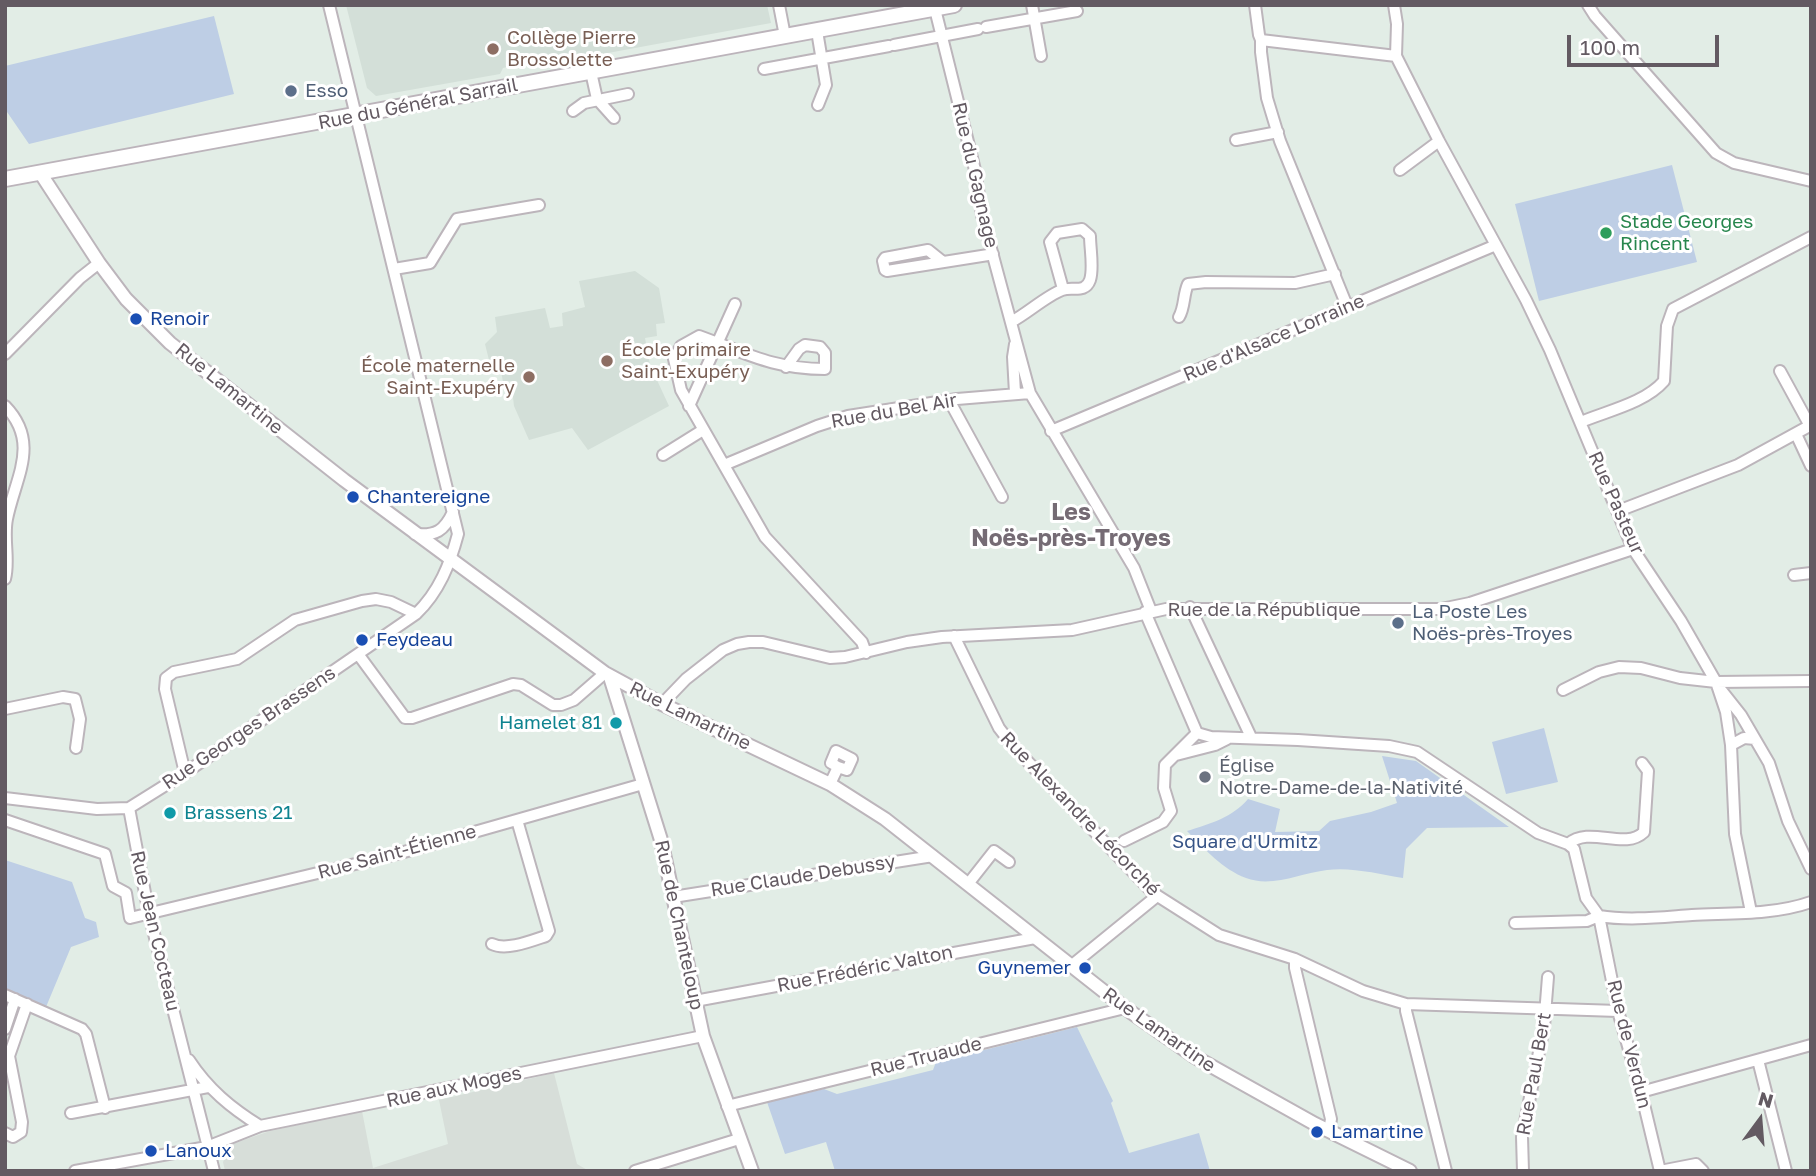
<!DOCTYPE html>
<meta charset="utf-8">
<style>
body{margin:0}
#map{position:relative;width:1816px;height:1176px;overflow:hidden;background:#e2ede6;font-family:"Golos Text",sans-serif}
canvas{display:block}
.frame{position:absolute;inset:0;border:7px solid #635a62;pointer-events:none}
.north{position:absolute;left:1725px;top:1085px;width:70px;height:70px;-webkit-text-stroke:5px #fff;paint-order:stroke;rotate:16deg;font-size:19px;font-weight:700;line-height:28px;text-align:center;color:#635a62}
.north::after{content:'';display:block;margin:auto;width:24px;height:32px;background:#635a62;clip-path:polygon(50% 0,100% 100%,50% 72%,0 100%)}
.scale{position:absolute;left:1567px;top:35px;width:152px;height:32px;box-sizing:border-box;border:4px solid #635a62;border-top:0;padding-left:9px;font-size:21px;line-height:24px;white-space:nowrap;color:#635a62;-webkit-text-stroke:5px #fff;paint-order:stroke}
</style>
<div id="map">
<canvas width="1816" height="1176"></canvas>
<div class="frame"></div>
<div class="north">N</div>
<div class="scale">100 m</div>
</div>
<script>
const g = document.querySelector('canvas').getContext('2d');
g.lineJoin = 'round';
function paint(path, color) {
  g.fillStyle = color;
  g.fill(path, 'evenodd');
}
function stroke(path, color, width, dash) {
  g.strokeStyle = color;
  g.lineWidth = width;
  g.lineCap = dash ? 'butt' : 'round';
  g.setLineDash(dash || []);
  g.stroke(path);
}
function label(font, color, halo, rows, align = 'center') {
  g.font = font + ' "Golos Text",sans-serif';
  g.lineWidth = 6;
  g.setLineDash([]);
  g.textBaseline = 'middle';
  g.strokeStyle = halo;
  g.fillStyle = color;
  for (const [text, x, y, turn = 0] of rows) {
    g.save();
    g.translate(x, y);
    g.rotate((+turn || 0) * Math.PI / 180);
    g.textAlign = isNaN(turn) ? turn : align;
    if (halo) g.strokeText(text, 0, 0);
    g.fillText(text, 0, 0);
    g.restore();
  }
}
paint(new Path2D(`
 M554,1073L577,1164L589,1171H225L223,1162L232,1144L270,1131L362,1111L373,1168L448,1144L439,1100Z`), '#d7ded9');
paint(new Path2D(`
 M346,5H767L771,23L537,66L530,61L503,68L500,74L376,96L367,88Z
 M635,271L659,288L665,323L656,324L657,336L645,338L650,365L669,406L588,450L572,428L529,440L514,406L511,381L503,382L501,371L492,372L485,344L497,332L495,317L545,308L550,328L563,326L562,313L585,307L579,281Z`), '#d3dfd8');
paint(new Path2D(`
 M214,16L234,94L29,144L5,109V66Z
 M1672,165L1697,262L1539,301L1515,204Z
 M1544,728L1558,782L1506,794L1492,742Z
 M1382,756L1416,761L1509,827L1427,828L1406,849L1403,878C1378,874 1352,867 1327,870C1301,873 1272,888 1246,878C1222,869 1205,849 1187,831C1210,824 1233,817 1248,799L1280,809L1275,832L1319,831L1330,821L1371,812L1397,803Z
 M5,860L72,882L85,918L96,922L99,937L71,947L46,1007L5,990Z
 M1077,1027L1113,1101L1111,1103L1129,1153L1199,1133L1210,1171H835L826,1142L785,1154L767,1102L824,1089L837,1094L933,1070L936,1062Z`), '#becee5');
const minor = new Path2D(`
 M779,5L785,36
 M934,5L975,170L982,215L1030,393L1134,568L1151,611
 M1032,5L1041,56
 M1255,5L1259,35L1261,40V52L1267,98L1280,141L1347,306
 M1394,5L1397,24L1396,56L1439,141L1526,300L1550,350L1633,549L1681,621L1716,682L1726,712L1731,745L1735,834L1751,912
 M1588,5L1595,16L1716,153L1734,163L1811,181
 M986,27L1077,11
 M817,31L826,85L818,105
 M1261,40L1396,56
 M894,45L978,29
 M764,69L889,46
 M591,72L597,99L614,118
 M573,111L584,103L628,94
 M1236,140L1278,132
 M1400,170L1439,141
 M943,262L928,250L885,258L883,261L885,270L887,271L988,255L993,254
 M394,269L430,263L457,219L539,205
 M1179,317C1185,307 1183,295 1188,284L1206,282L1295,283L1335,274
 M1011,322C1028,313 1046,296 1062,290C1072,286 1085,294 1090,280C1094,268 1090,249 1090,236L1082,229L1057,233L1050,242L1063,289
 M1015,344L1013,357L1015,393
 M5,354L80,278L99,263
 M786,367L799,349L805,345L820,347L825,353V369C773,369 746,353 699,336L681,346L674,359L681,390L765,537L862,642L866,653
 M1780,371L1810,426
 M949,400L1002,497
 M5,406C41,443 15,478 7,519C3,539 10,560 5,579
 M689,406L735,304
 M1581,422C1607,411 1645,403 1664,381L1667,326L1673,309L1811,237
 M1051,431L1496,245
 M1796,434L1811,466
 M663,455L703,430
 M724,465L817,426L848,416L957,399L1030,393
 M1618,511L1738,465L1811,425
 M415,534C436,536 444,531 453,512
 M1794,575L1811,573
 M1190,607L1251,737
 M1145,612L1197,733
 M954,636L999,728L1013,746L1153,893L1219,935L1295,959L1363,991L1406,1004L1618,1011
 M358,654L405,718H412L513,684L521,685L553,705H561L574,700L605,673
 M1563,690L1599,672L1619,667L1641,668L1680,678L1716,682L1811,681
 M1722,691L1741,715L1769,763L1788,821L1811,869
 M662,704L686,679L723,650L737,644L749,642H763L830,658L845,657L907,642L942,637L1072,630L1166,609H1441L1470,603L1633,549
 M5,709L63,697L75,699L80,719L76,748
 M1197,733L1211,737L1298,740L1389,746L1417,752L1538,833L1568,844L1574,849L1586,898L1599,916C1629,921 1662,917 1692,915C1731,913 1774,915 1811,902
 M1731,745L1744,738L1755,739
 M1176,755L1215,745L1227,739
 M185,773L165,689L166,678L174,672L237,659L295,620L362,601L376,599L391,602L416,614
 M830,784L838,767L847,770L852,759L836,751L831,763L838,767
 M5,798L97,809L129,808L185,773L416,614C439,592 450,564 458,534L329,5
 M129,808L149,914L214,1171
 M5,820L105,854L113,886L126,893L130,918L397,854L643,784
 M1124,841L1163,822L1171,811L1164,788L1165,765L1197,733
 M1568,844C1590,825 1624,851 1644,832L1648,771L1642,763
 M968,884L994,851L1009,862
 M673,897L933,856
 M1515,923L1587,921L1599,916L1618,1011L1641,1092L1660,1171
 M492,944C506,951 531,941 546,936L549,931L517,820
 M1295,959V968L1331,1119L1329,1131
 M1071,966L1157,896
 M5,995L82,1029L86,1034L105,1108
 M695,1001L1035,938
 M1406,1004V1011L1446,1171
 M5,1029L15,999
 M189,1060C208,1089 231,1108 260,1126
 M1758,1060L1786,1171
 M1641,1092L1811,1045
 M727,1106L1125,1008
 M71,1113L208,1087
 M5,1133L13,1137L21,1132L22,1122L9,1056L27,1004
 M75,1171L207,1147L260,1126L703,1036
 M635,1171L739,1139
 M1523,1171L1522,1137L1544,1027L1548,977
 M1660,1171L1696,1164L1703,1171`);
const tertiary = new Path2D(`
 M41,174L99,263L126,299L170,343L344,480L605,673L662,704L830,784L885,819L1125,1008L1195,1057L1315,1124L1410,1171
 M610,677L661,840L703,1036L752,1171`);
const secondary = new Path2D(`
 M5,179L954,5`);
stroke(minor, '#bcb5bb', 14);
stroke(tertiary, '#bcb5bb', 16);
stroke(secondary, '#bcb4bb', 18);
stroke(minor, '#fff', 10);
stroke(tertiary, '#fff', 12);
stroke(secondary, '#fff', 14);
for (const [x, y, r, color] of [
 [493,49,7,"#8d6e63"],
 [291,91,7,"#5c6f8a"],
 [1606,233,7,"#2e9e5b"],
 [136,319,7,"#1a4fb4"],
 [607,361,7,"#8d6e63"],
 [529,377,7,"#8d6e63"],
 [353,497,7,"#1a4fb4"],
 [1398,623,7,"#5c6f8a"],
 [362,640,7,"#1a4fb4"],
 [616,723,7,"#0f9aa8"],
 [1205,777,7,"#6b7280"],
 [170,813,7,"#0f9aa8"],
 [1085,968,7,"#1a4fb4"],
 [1317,1132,7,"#1a4fb4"],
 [151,1151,7,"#1a4fb4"]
]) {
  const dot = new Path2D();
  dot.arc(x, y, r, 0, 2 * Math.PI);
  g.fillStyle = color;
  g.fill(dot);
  stroke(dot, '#fff', 2.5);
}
label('19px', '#785e54', '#fff', [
 ["Collège Pierre",507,38],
 ["Brossolette",507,60],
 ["École primaire",621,350],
 ["Saint-Exupéry",621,372],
 ["École maternelle",515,366,"right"],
 ["Saint-Exupéry",515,388,"right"]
], 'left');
label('19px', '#4e5e75', '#fff', [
 ["Esso",305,91],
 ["La Poste Les",1412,612],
 ["Noës-près-Troyes",1412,634]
], 'left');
label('19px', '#635a62', '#fff', [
 ["Rue du Général Sarrail",418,104,-11],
 ["Rue du Gagnage",975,175,77],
 ["Rue d'Alsace Lorraine",1274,338,-23],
 ["Rue Lamartine",229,389,39],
 ["Rue du Bel Air",894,411,-10],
 ["Rue Pasteur",1616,503,66],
 ["Rue de la République",1264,610],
 ["Rue Lamartine",690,716,26],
 ["Rue Georges Brassens",249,728,-34],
 ["Rue Alexandre Lécorché",1080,814,46],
 ["Rue Saint-Étienne",397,852,-15],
 ["Rue Claude Debussy",803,876,-9],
 ["Rue de Chanteloup",679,925,78],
 ["Rue Jean Cocteau",155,931,77],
 ["Rue Frédéric Valton",865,969,-11],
 ["Rue Lamartine",1159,1030,35],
 ["Rue de Verdun",1629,1044,76],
 ["Rue Truaude",926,1057,-14],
 ["Rue Paul Bert",1534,1074,-80],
 ["Rue aux Moges",454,1087,-12]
]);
label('19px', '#27864d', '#fff', [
 ["Stade Georges",1620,222],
 ["Rincent",1620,244]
], 'left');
label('19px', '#164399', '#fff', [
 ["Renoir",150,319],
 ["Chantereigne",367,497],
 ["Feydeau",376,640],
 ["Guynemer",1071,968,"right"],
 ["Lamartine",1331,1132],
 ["Lanoux",165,1151]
], 'left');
label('19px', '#0d838f', '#fff', [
 ["Hamelet 81",602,723],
 ["Brassens 21",184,813,"left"]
], 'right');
label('19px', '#5b616d', '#fff', [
 ["Église",1219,766],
 ["Notre-Dame-de-la-Nativité",1219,788]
], 'left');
label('19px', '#365386', '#fff', [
 ["Square d'Urmitz",1245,842]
]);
label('bold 23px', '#756b74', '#fff', [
 ["Les",1071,513],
 ["Noës-près-Troyes",1071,539]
]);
</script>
